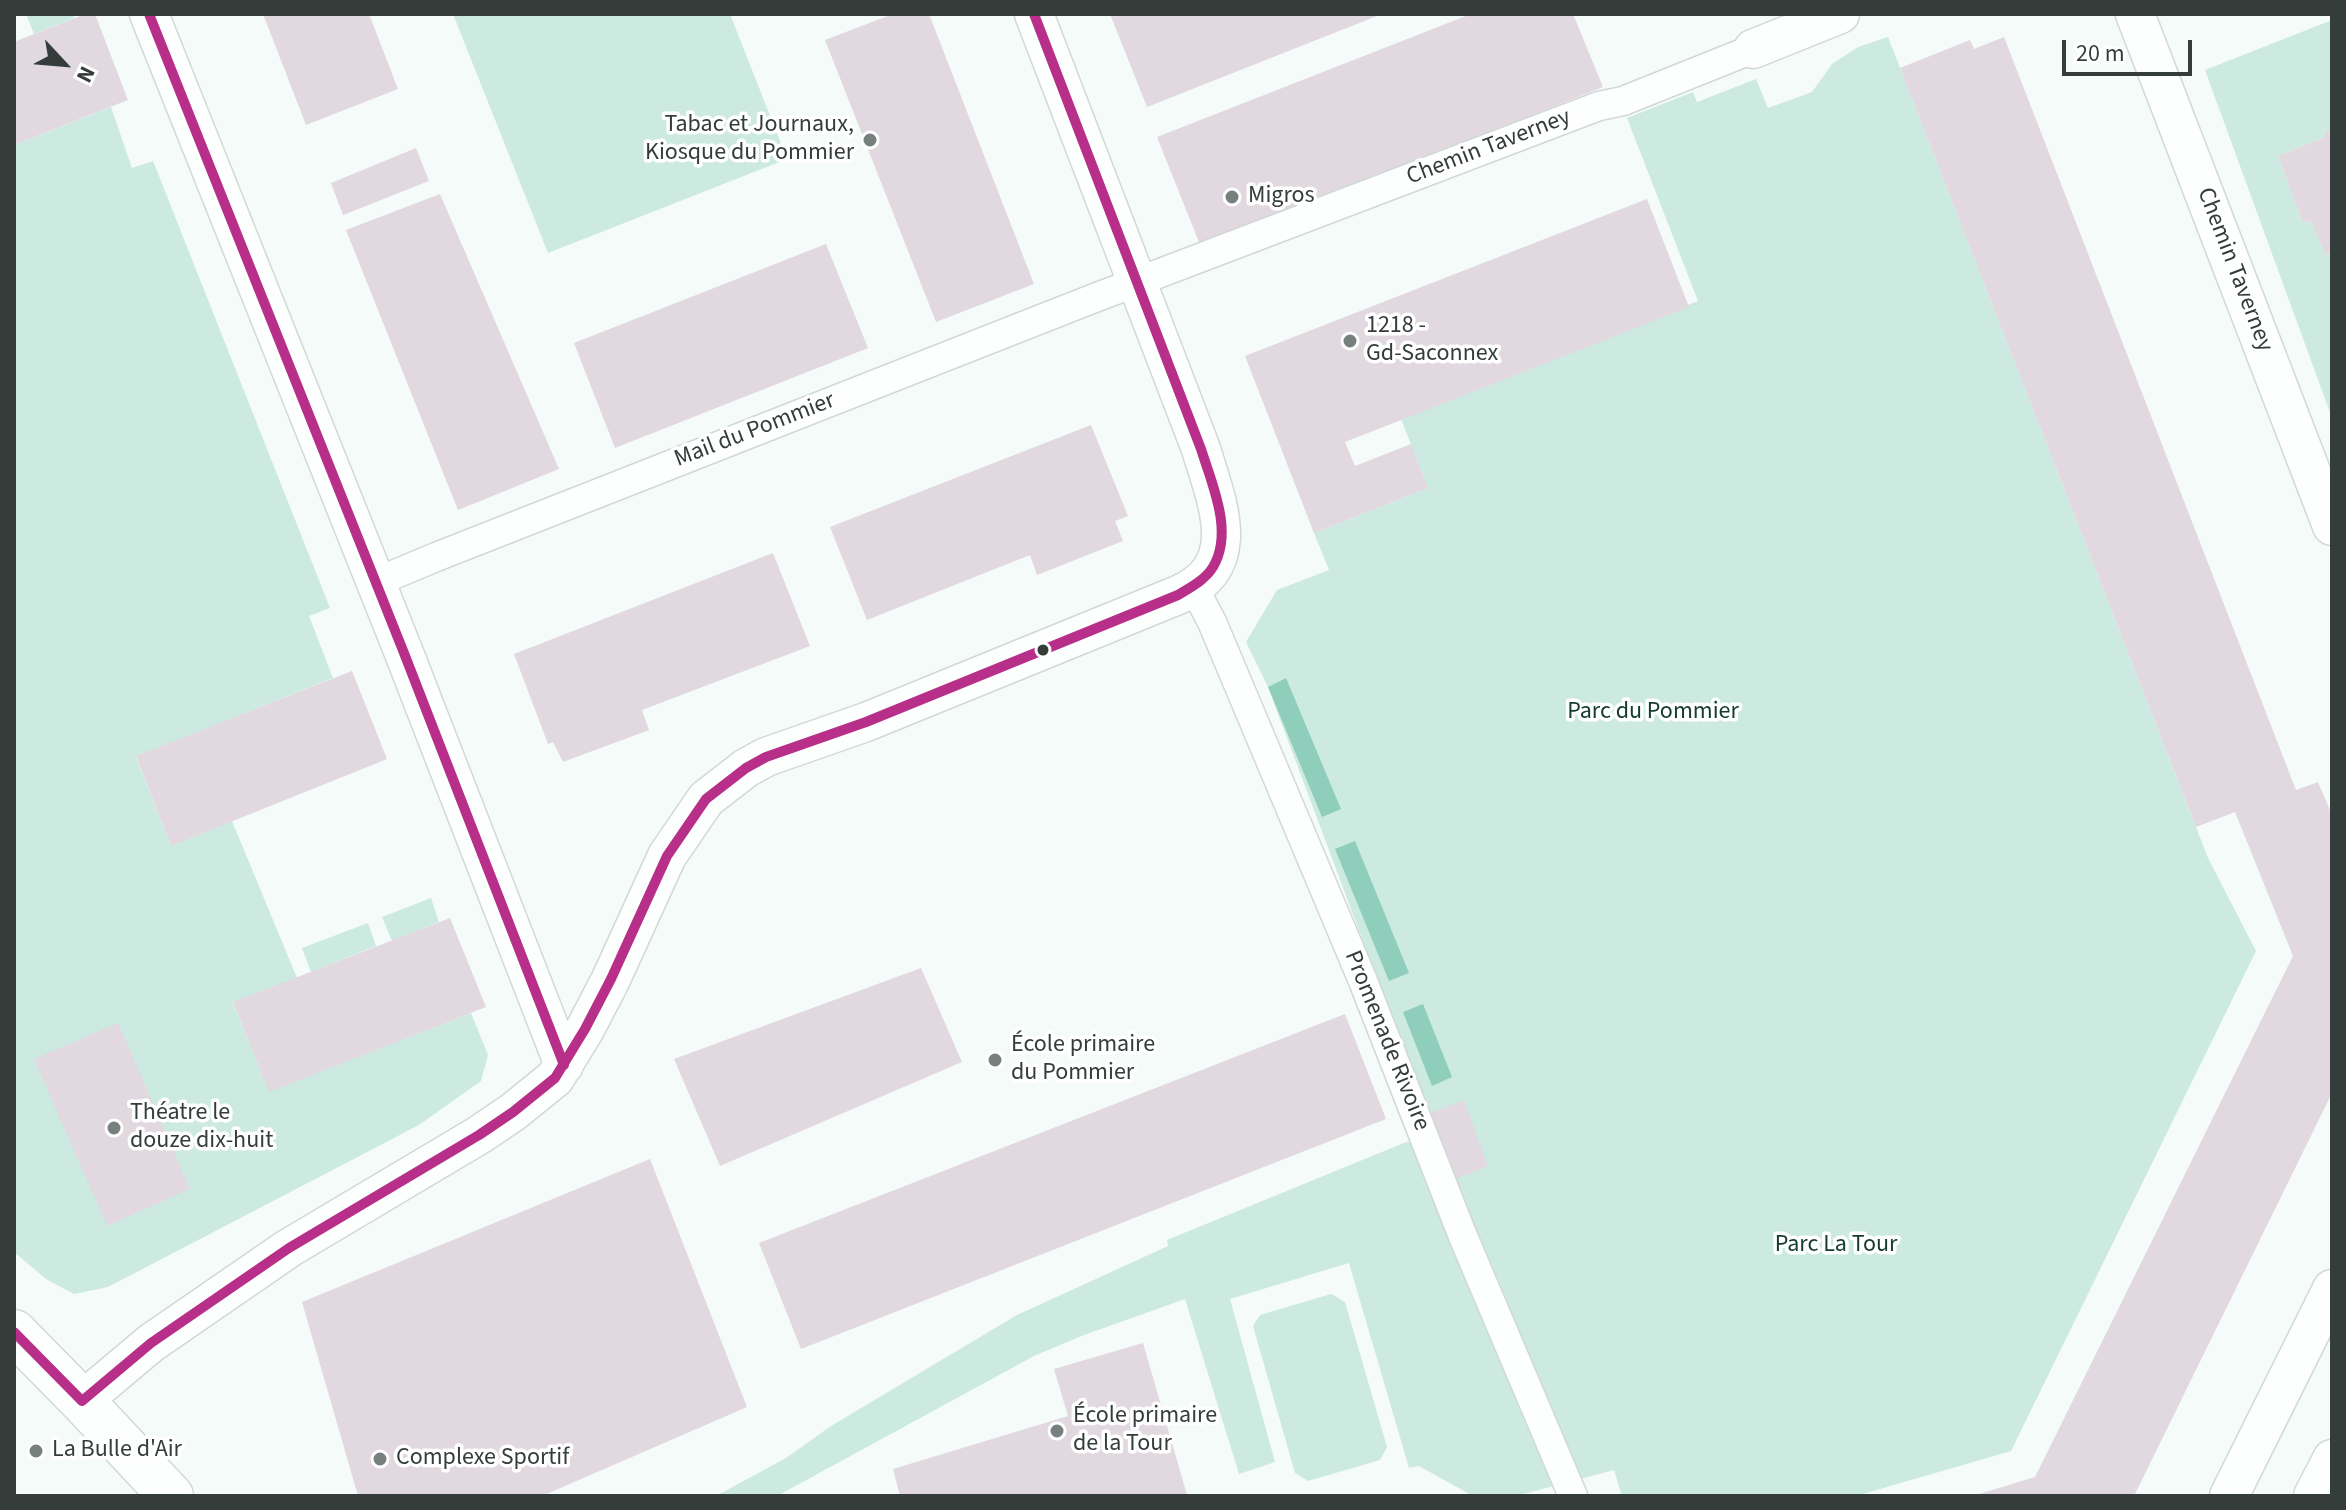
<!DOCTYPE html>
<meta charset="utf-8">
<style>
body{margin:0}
#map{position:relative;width:2346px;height:1510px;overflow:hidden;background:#f4fbf9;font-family:"Source Sans 3",sans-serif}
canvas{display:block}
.frame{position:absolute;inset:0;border:16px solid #343d3a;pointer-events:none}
.north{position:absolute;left:24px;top:24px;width:80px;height:80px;-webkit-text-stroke:6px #fff;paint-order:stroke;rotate:116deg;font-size:22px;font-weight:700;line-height:32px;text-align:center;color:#343d3a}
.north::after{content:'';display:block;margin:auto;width:28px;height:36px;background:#343d3a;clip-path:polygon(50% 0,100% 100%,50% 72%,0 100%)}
.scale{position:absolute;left:2062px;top:40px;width:130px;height:36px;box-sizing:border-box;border:4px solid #343d3a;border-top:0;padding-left:10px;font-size:24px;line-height:28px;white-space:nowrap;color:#343d3a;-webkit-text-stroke:6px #fff;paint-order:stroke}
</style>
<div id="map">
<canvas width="2346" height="1510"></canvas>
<div class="frame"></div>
<div class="north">N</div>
<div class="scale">20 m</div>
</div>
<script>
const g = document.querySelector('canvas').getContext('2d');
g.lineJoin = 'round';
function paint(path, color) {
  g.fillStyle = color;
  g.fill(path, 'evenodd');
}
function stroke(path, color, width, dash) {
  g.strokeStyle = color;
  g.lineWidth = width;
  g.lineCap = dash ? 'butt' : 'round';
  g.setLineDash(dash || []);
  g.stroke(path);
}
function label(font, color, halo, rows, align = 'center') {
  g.font = font + ' "Source Sans 3",sans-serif';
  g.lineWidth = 7;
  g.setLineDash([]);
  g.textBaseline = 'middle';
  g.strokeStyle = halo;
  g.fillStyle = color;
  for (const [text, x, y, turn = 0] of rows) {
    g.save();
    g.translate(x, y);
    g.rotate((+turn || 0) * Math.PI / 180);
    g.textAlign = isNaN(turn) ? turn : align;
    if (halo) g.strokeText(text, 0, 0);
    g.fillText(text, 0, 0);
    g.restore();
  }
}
paint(new Path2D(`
 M26,14H72L74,18L34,34Z
 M453,14H730L787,159L548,253Z
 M2332,20V129L2324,132L2325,137L2278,156L2303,223L2311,220L2325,255L2332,252V418L2205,70Z
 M1888,37L2208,858L2256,951L2011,1451L1856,1496H1622L1614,1470L1516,1496H1473L1419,1466L1409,1468L1349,1263L1230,1299L1275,1462L1239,1474L1185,1299L1084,1335L1034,1356L777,1496H716L786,1458L831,1426L1017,1315L1168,1246L1167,1240L1404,1143L1435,1134L1268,687L1246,642L1277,590L1329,570L1314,533L1428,488L1401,419L1698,301L1627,118L1693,92L1697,102L1756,79L1768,108L1812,92L1832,64L1858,47Z
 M111,107L132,168L153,161L330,608L309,616L333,678L136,757L171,846L232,821L297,978L233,1003L269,1091L471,1013L488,1055L481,1081L419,1125L108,1287L74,1294L46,1279L14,1252V145Z
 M431,898L439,922L392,941L382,917Z
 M368,923L376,946L311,972L302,948Z
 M1331,1294L1345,1302L1387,1447L1380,1460L1308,1481L1295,1473L1253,1326L1260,1315Z`), '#cceae0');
paint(new Path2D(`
 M1286,678L1341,809L1322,817L1268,687Z
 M1355,841L1409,973L1389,981L1335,849Z
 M1423,1004L1452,1077L1432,1086L1403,1012Z`), '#90cebc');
paint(new Path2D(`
 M85,14H95L128,100L14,145V42Z
 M263,14H369L398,89L306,125Z
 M893,14H929L1034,284L936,322L825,40Z
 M1110,14H1382L1147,107Z
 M1471,14H1573L1603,87L1201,247L1157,137Z
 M2004,37L2296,790L2318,782L2332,815V1093L2134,1496L1976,1495L2035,1477L2293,956L2235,812L2196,827L1900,68L1970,40L1974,49Z
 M2332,129V252L2325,255L2311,220L2303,223L2278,156L2325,137L2324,132Z
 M416,148L429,181L343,215L331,183Z
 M440,194L559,469L458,510L346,230Z
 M1647,199L1689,307L1345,442L1355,466L1411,444L1428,488L1314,533L1245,356Z
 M826,244L868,348L615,448L574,343Z
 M1091,425L1128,516L1115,521L1123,541L1037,575L1030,555L867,620L830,527Z
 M773,553L810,646L642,710L649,730L563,762L553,742L548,744L514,654Z
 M352,671L387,759L171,846L136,756Z
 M450,918L486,1007L269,1092L233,1002Z
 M921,968L962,1062L720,1166L674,1059Z
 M1345,1014L1386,1119L801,1349L759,1243Z
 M118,1023L190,1189L107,1226L34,1059Z
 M1464,1100L1488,1166L1455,1179L1431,1113Z
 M650,1159L747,1407L542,1496H358L302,1302Z
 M1143,1343L1187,1495L900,1496L893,1469L1068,1416L1054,1369Z`), '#e2d8df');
const pedestrian = new Path2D(`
 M374,583L436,557L1092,299L1599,106L1623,101L1753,49
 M1194,588L1212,622L1363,981L1462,1234L1573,1496`);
const minor = new Path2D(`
 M149,14L404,653L564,1065
 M2135,14L2332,526
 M1753,49L1840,14
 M82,1401L151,1343L289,1248L479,1135L513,1112L555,1078L585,1029L611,979L667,856L706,799L746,768L766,757L866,722L1178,595C1246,566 1217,503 1201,449L1034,14
 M2229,1496L2332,1289
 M2313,1496L2332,1459`);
const tertiary = new Path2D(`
 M14,1332L82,1401L171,1496`);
stroke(pedestrian, '#d1d9d6', 31);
stroke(minor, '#d1d9d6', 41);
stroke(tertiary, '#d1d9d6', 47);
stroke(pedestrian, '#fdfefe', 28);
stroke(minor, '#fdfefe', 38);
stroke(tertiary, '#fdfefe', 44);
stroke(new Path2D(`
 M149,14L404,653L564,1065
 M14,1332L82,1401
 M82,1401L151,1343L289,1248L479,1135L513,1112L555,1078L585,1029L611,979L667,856L706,799L746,768L766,757L866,722L1178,595C1191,587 1205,580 1213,567C1234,532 1212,484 1201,449L1034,14`), '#b82f89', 10);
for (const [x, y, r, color] of [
 [870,140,8,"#77807d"],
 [1232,197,8,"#77807d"],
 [1350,341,8,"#77807d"],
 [1043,650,7,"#343d3a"],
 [995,1060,8,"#77807d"],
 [114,1128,8,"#77807d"],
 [1057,1431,8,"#77807d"],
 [36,1451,8,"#77807d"],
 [380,1459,8,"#77807d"]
]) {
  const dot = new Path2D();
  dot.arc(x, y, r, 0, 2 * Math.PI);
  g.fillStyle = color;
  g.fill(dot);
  stroke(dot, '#fff', 3);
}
label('24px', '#343d3a', '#fff', [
 ["Tabac et Journaux,",854,126,"right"],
 ["Kiosque du Pommier",854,154,"right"],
 ["Migros",1248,197],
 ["1218 -",1366,327],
 ["Gd-Saconnex",1366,355],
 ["École primaire",1011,1046],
 ["du Pommier",1011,1074],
 ["Théatre le",130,1114],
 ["douze dix-huit",130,1142],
 ["École primaire",1073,1417],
 ["de la Tour",1073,1445],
 ["La Bulle d'Air",52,1451],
 ["Complexe Sportif",396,1459]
], 'left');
label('24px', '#343d3a', '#fff', [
 ["Chemin Taverney",1489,148,-21],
 ["Chemin Taverney",2234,270,69],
 ["Mail du Pommier",755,431,-21],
 ["Promenade Rivoire",1386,1041,68]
]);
label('24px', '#133b30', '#fff', [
 ["Parc du Pommier",1653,713],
 ["Parc La Tour",1836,1246]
]);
</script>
